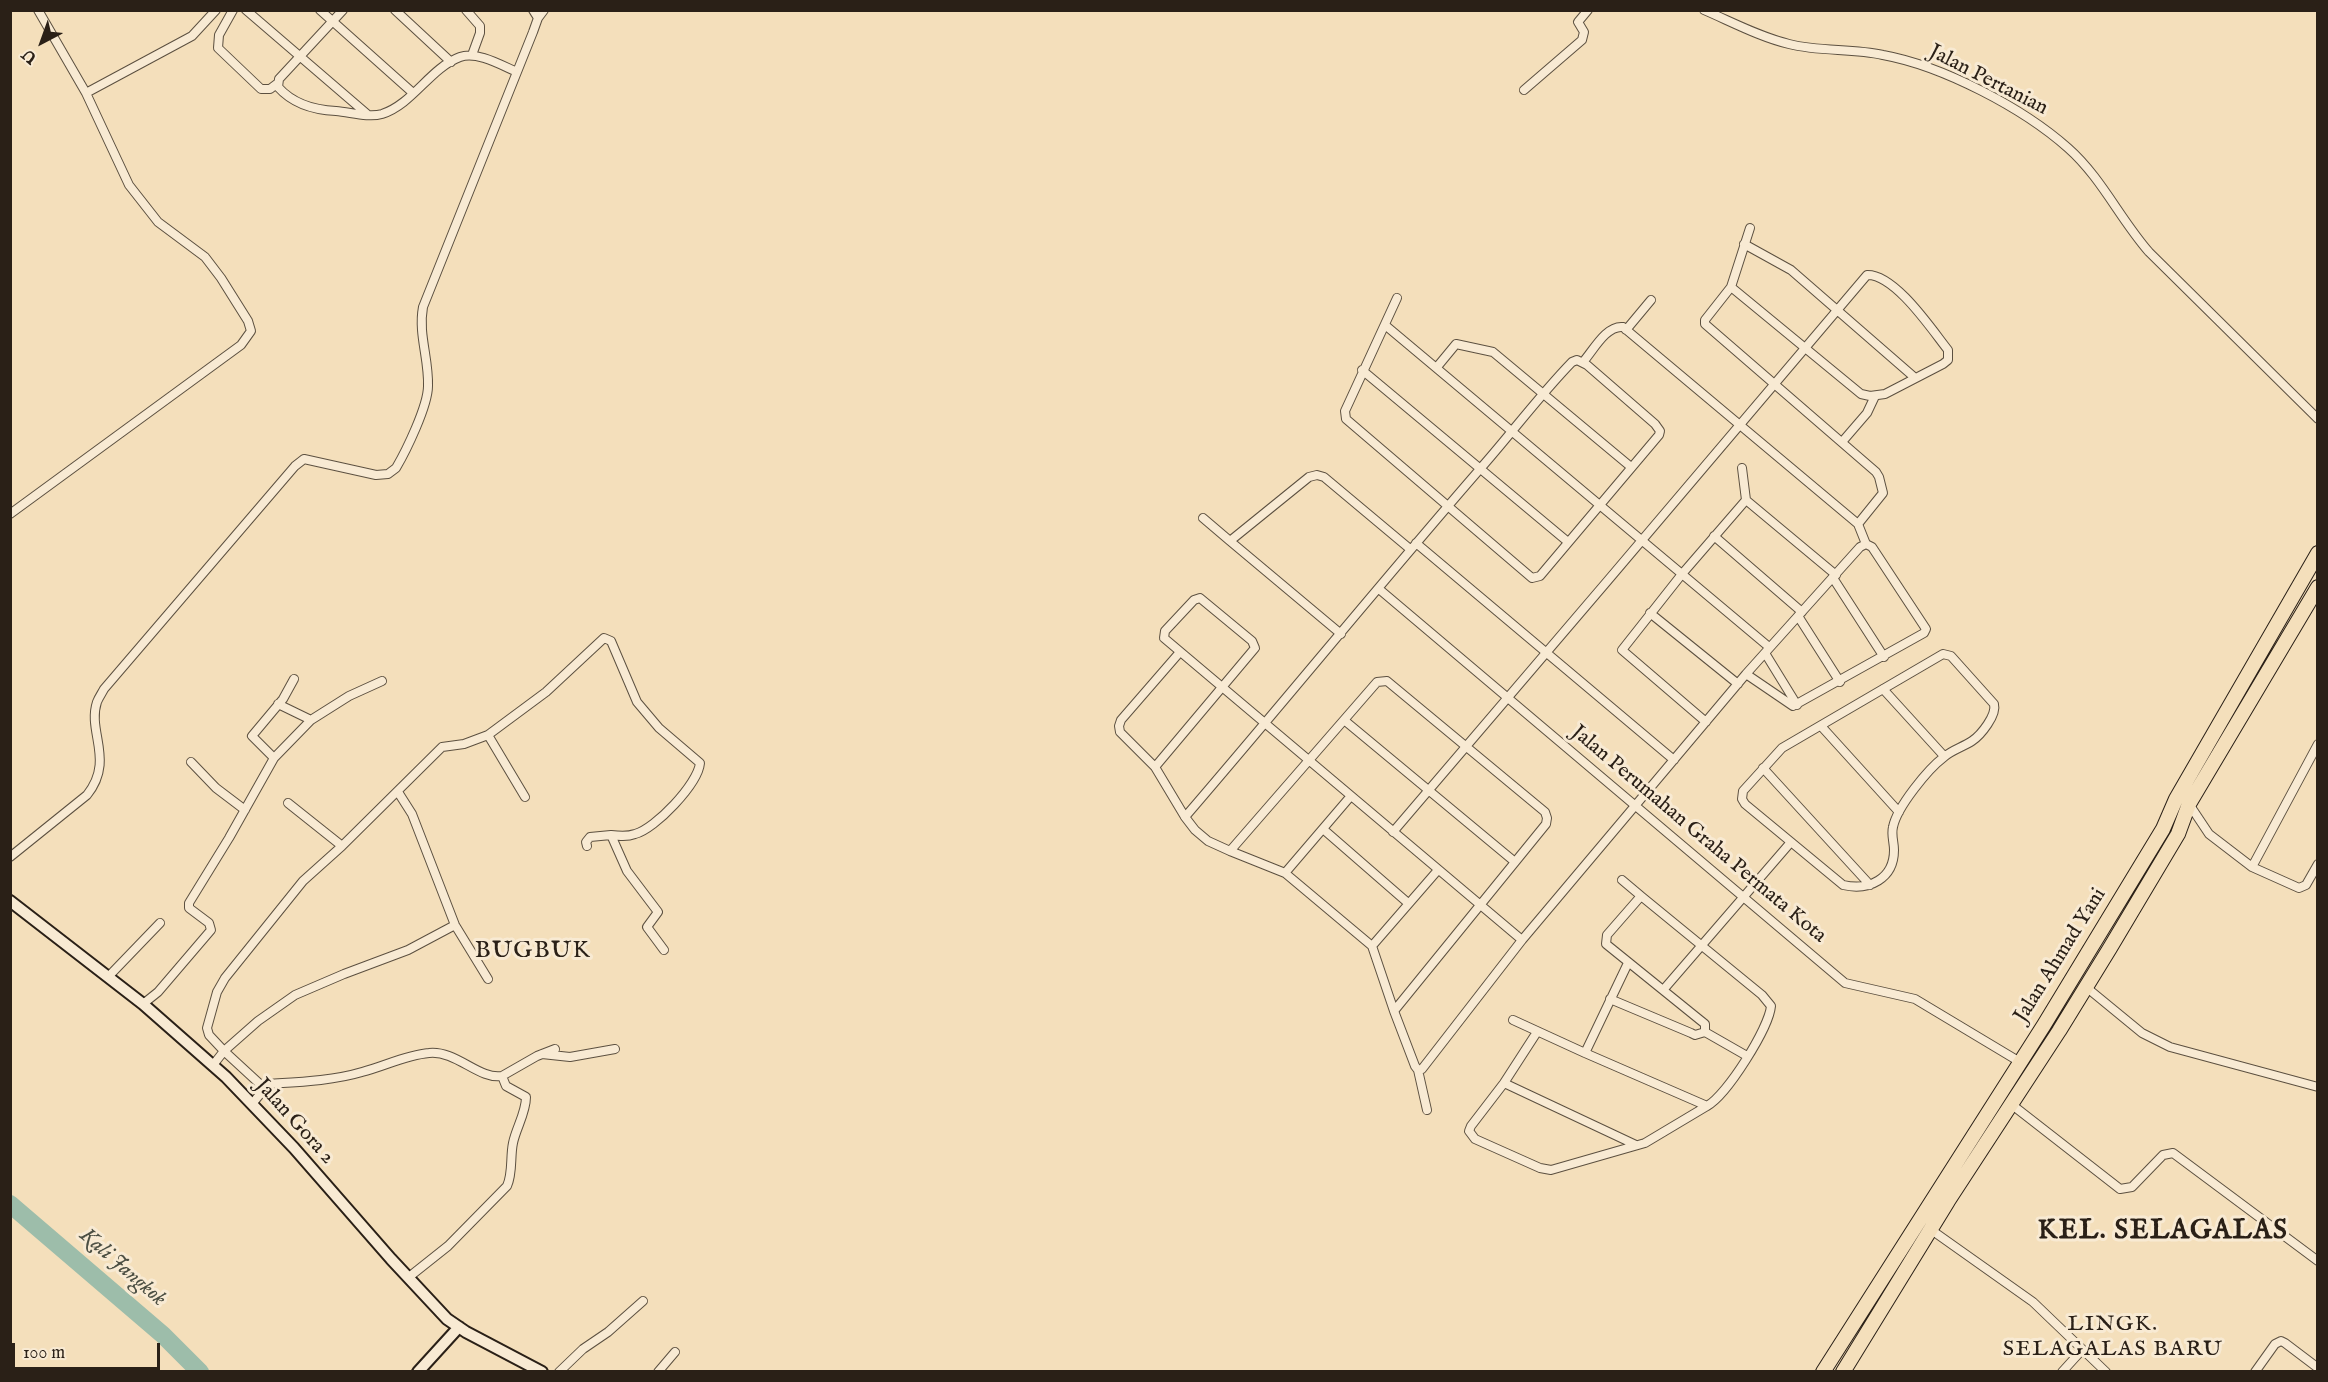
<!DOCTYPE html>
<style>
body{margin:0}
#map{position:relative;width:2328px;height:1382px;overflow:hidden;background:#f4dfbb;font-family:"IM FELL English",serif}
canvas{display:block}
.frame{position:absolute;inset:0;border:12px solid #2a2017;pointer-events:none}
.north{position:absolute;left:12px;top:12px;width:60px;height:60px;-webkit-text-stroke:4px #f8ead3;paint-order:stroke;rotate:221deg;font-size:16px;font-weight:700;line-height:24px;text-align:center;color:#2a2017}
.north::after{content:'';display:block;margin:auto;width:21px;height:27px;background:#2a2017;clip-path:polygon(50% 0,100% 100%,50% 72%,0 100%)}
.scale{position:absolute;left:12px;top:1343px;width:148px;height:27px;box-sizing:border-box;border:3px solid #2a2017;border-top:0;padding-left:8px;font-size:18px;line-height:21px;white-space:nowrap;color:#2a2017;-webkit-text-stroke:4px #f8ead3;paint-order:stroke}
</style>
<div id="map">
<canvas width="2328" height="1382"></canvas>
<div class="frame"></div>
<div class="north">U</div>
<div class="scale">100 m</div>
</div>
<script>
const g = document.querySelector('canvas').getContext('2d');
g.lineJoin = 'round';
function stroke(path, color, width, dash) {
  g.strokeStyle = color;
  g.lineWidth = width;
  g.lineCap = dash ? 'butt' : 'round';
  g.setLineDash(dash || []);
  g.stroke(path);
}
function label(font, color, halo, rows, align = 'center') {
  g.font = font + ' "IM FELL English",serif';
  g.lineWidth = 6;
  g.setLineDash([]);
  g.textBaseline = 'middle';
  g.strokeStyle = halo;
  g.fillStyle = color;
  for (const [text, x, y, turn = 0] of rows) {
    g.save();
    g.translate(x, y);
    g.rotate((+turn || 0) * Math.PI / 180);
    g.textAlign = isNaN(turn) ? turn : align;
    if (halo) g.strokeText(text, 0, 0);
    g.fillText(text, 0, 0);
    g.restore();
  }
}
stroke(new Path2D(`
 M10,1204L163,1335L200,1372`), '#9dbdaa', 18);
const street = new Path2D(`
 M233,10L219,35L218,48L261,89H270L278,83
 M246,10L367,114
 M320,10L413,93
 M343,10L279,79L278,87C293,104 314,110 336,111C350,112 368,118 382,114C413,104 430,68 460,57C477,51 501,65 517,72
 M395,10L451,62
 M466,10L480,26V33L472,55
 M1704,10C1732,22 1760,37 1789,44C1820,52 1852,48 1883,55C1943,66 2023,108 2068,148C2101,177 2120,219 2149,252L2318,419
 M538,18L544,10
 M1524,90L1582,40L1584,32L1578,22L1588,10
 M86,93L192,36L216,10
 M1744,244L1791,270L1914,377
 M1731,287L1705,320V324L1876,472L1879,477L1883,493L1858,524
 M1385,325L1769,647
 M1626,330L1651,300
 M1583,362C1593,351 1606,325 1623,327L1858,524L1866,544L1872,547L1926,629L1924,633L1793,706L1746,674
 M1437,367L1456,344L1493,352L1631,467
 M1362,370L1568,542
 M1842,442L1867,413L1875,396
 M1746,500L1836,575
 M10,514L241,345L251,331L248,321L221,278L205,257L158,222L129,185L86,93L38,10
 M1203,518L1230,541
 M1714,536L1802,612
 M1416,543L1674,760
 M1833,578L1884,657
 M1379,589L1845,983L1915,999L2020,1062
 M1650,613L1738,684
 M1798,616L1840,682
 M1341,634L1230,541L1309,477L1317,475L1324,477L1410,549
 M1180,652L1121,720L1119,726L1120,732L1155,767L1185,817L1195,830L1208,841L1230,851
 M1765,653L1797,705
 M1943,654L1951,656L1994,704C1997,715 1981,735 1972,741C1963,747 1952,750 1944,757C1928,769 1897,807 1893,827C1891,835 1894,842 1894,850C1894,879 1869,891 1843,885L1745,804L1742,799L1743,791L1782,748Z
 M1883,689L1944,756
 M278,704L311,720
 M1344,720L1515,862
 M1706,722L1622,650L1682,574L1746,500L1742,468
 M1821,726L1899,812
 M488,735L525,797
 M2318,744L2252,867L2299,888L2306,885L2318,864
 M274,758L252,736L283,699L294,679
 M191,762L216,788L245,810
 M1155,767L1255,648L1252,641L1200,598L1194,600L1165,631L1164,638C1283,739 1402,840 1522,940
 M1763,768L1870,885
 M398,792L412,814L455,925L488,979
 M1350,797L1285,873L1230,851L1377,682L1387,681L1545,812L1547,818L1546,824L1394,1011L1372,946L1438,870
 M288,803L342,846
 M2189,804L2209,834L2252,867
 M1185,817C1284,702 1380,584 1480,469C1511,434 1539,396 1572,362L1577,360L1587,365L1655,424L1660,431L1659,435L1540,576L1532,578L1346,419L1345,411L1397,298
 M1323,829L1408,903
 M1393,832C1552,647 1709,461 1867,275C1895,274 1932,330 1948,350V360L1943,364L1885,394L1870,396L1861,394L1731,287L1750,228
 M587,846L586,842L590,837L611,835
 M10,857L87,795C115,760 87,732 97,702C99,697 102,693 104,689L295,466L304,459L376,475L388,474L396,468C406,451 428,406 428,386C429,359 418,334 423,307L533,32L538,18L533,10
 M1285,873L1372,946
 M1622,880L1641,896
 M455,925L408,950L344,974L295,995L258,1021L224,1051L209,1035L207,1028L217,992L225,978L303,881L342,846L442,747L464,744L488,735L546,692L604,638L611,641L637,702L659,728L700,763C698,784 655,829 635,834C627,837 619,836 611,835L627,871L658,912L647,927L664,950
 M1628,963L1585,1053L1707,1106C1727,1095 1769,1028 1771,1006L1762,995L1641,896L1607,935L1606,944L1700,1020L1705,1024V1032
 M108,977L160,923
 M2086,987L2142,1033L2170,1047L2318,1087
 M1664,989L1791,842
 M1610,999L1691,1033L1695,1035L1705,1032L1747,1056
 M143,1004L158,992L211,930L209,923L189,908V903L229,838L274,758L311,720L349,696L382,681
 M1394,1011L1415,1066L1418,1070L1422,1069L1522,940L1746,674L1860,547L1866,544
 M1513,1020L1585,1053
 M1537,1032L1504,1083L1471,1126L1469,1131L1475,1139L1540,1168L1551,1170L1645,1143L1707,1106
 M542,1054L570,1057L615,1049
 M213,1065L224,1051L262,1086
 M1418,1070L1427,1110
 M502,1076L537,1056L555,1049
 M1504,1083L1636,1145
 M252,1104L261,1093L262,1086L266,1084C297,1082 332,1081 362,1072C385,1066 406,1055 429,1053C456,1050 479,1080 502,1076L506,1086L526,1097C526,1113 516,1128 513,1143C510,1157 513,1173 507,1186L448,1246L409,1277
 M2011,1104L2120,1189L2132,1187L2163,1155L2173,1153L2318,1261
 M1930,1229L2033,1302L2106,1372
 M559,1372L583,1349L608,1332L643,1301
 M658,1372L675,1352
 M2062,1372L2082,1350
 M2255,1372L2275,1344L2281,1341L2285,1343L2318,1368`);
const secondary = new Path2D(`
 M10,901L143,1004L226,1077L294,1148L391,1259L447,1319L466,1332L542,1372
 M418,1372L459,1327`);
const highway = new Path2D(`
 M1823,1372L2044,1025L2163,829L2176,799L2318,553
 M1843,1372L1948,1201L2059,1031L2110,948L2178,834L2189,804L2318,587`);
stroke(street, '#5c5040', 10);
stroke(secondary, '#2a2017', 14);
stroke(highway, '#2a2017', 16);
stroke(street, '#f8ead3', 8);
stroke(secondary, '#f8ead3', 10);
stroke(highway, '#f4dfbb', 14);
label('21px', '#2a2017', '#f8ead3', [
 ["Jalan Pertanian",1988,81,27],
 ["Jalan Perumahan Graha Permata Kota",1698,835,40],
 ["Jalan Ahmad Yani",2061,956,-58],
 ["Jalan Gora 2",294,1122,48]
]);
label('italic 22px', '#4c4f43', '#f8ead3', [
 ["Kali Jangkok",122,1268,41]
]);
g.letterSpacing = '1.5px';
label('22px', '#2a2017', '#f8ead3', [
 ["LINGK.",2113,1325],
 ["SELAGALAS BARU",2113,1350]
]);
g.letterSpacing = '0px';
g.letterSpacing = '1.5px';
label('24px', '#2a2017', '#f8ead3', [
 ["BUGBUK",533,952]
]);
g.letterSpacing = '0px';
g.letterSpacing = '1.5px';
label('bold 27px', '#2a2017', '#f8ead3', [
 ["KEL. SELAGALAS",2163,1232]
]);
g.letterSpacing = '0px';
</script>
